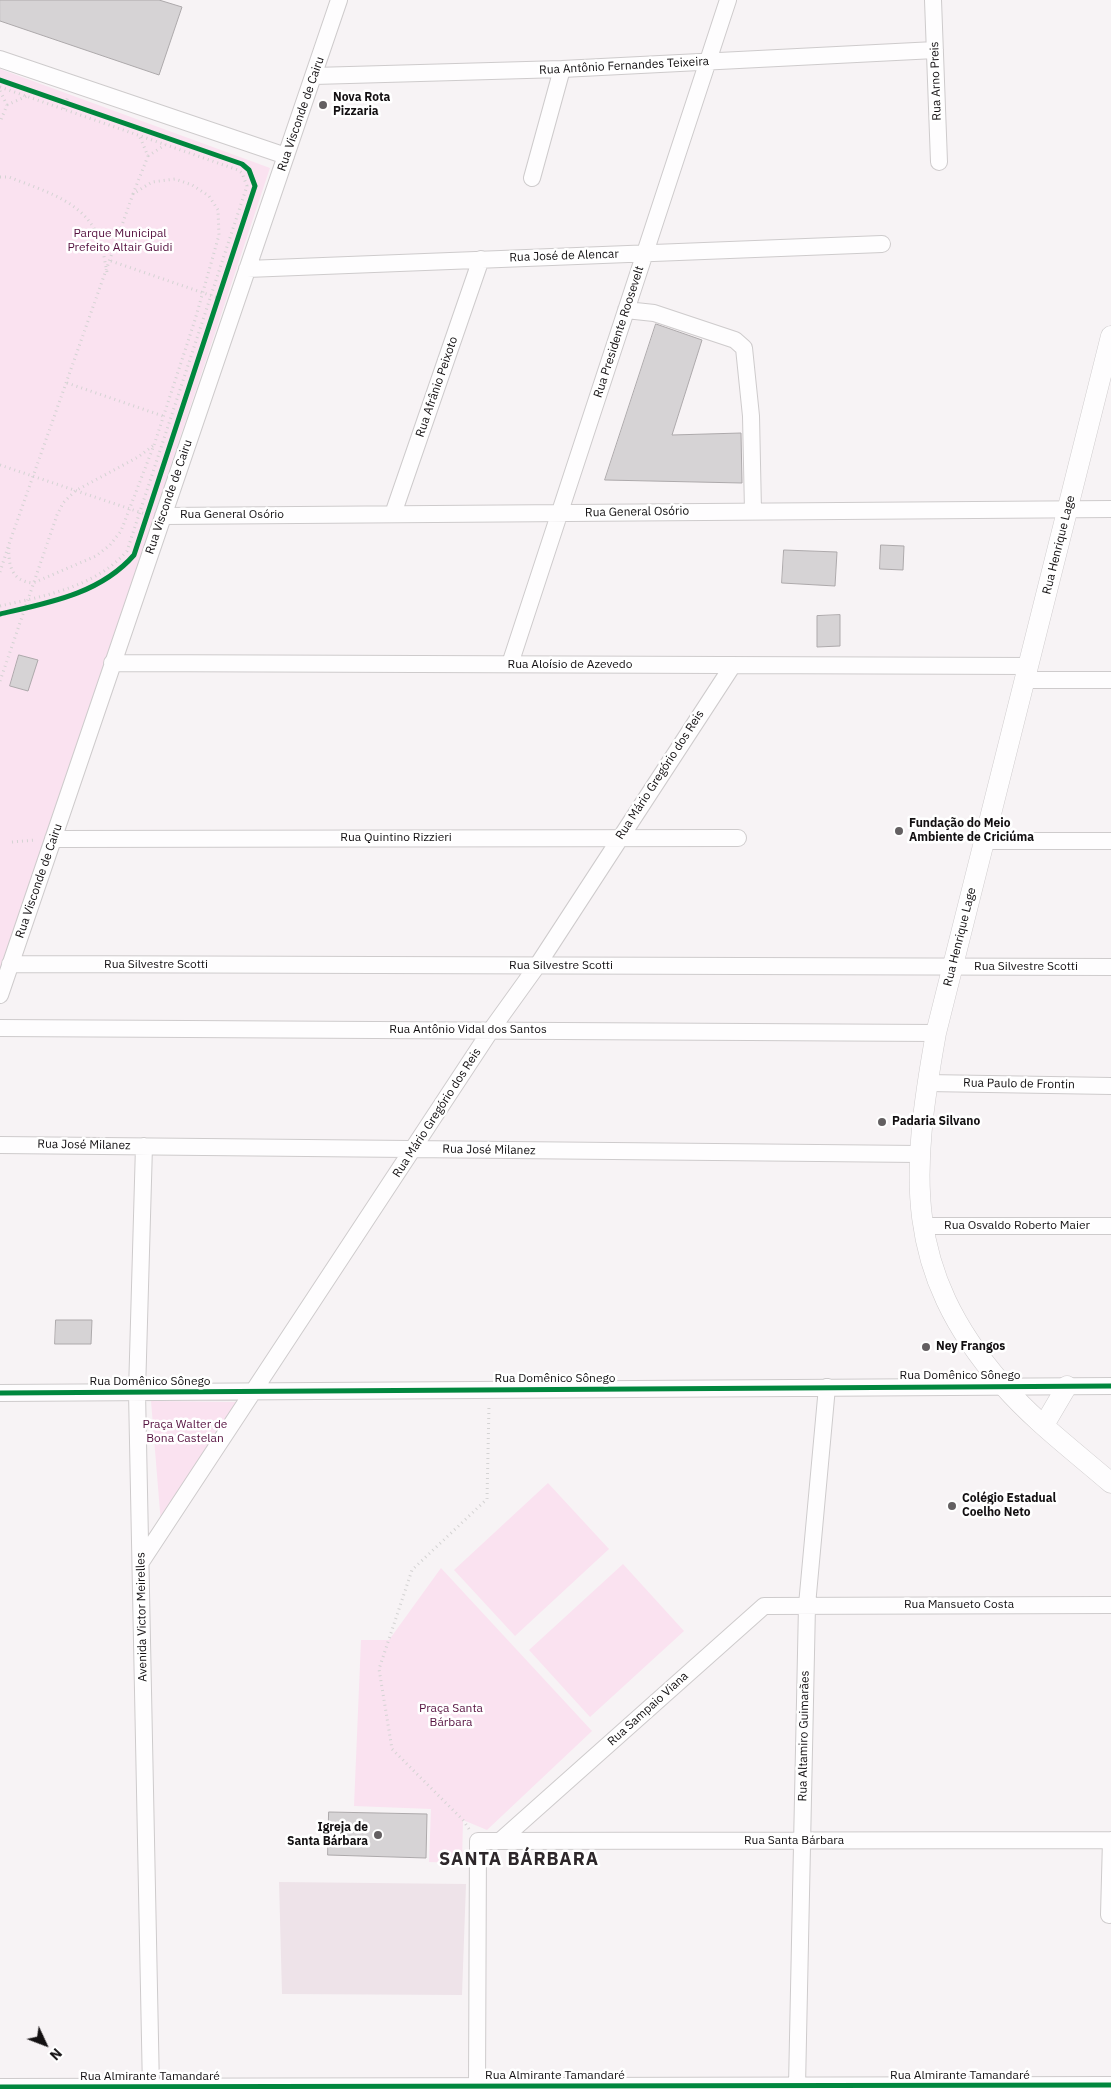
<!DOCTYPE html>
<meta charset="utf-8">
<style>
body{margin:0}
#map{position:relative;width:1111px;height:2089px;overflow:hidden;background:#f7f3f5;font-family:"IBM Plex Sans",sans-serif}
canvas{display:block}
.north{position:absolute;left:20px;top:2019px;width:50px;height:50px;-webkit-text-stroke:4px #fff;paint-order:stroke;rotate:133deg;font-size:14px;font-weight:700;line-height:20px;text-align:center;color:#131012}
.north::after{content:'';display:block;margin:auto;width:18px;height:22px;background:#131012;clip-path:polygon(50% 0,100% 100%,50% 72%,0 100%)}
</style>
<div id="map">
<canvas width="1111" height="2089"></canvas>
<div class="north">N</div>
</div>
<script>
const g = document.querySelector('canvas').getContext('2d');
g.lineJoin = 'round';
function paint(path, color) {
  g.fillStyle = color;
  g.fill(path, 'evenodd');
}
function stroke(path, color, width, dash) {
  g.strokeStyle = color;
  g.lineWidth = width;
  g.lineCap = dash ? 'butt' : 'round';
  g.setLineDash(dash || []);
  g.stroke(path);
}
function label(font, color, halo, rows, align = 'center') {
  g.font = font + ' "IBM Plex Sans",sans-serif';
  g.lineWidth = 5;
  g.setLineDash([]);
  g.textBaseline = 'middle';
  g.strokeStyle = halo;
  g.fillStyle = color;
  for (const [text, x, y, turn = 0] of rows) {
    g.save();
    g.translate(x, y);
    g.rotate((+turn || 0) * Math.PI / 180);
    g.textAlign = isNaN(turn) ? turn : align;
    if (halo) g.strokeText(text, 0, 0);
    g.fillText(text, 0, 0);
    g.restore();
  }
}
paint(new Path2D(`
 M279,1882L466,1884L462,1995L282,1994Z`), '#eee3e9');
paint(new Path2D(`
 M0,69L270,168L0,977Z
 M151,1401L241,1402L161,1524Z
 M548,1483L609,1549L515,1636L454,1570Z
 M623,1564L684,1631L590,1717L529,1650Z
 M441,1568L592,1731L487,1830L463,1820L462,1863L429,1862L431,1809L354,1806L361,1640H389Z`), '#fae2f0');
const building = new Path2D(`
 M0,0H159L182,7L159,75L0,21Z
 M656,324L702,340L672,435L741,433L742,483L605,480Z
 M881,545L904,546L903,570L880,569Z
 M784,550L837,552L835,586L782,583Z
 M840,615V646L817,647V616Z
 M19,655L38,660L28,691L10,686Z
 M56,1320H92L91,1344H55Z
 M329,1812L427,1814L426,1858L328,1855Z`);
paint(building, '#d6d3d5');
stroke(building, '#ada9ab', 1);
const minor = new Path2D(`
 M933,0L939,162
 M0,59L286,156
 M314,76L562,69L935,50
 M532,178L562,69
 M247,269L882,244
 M626,310L654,313L735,340L744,348L751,416L753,511
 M393,514L481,259
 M163,516L1111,509
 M112,663L1029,666
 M510,664L728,0
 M1025,680H1111
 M53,839L738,838
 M984,841H1111
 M10,964L1111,967
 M0,995L339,0
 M0,1028L936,1033
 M927,1083L1111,1086
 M0,1145L919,1154
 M144,1146L137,1392L151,2089
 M922,1226H1111
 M0,1393L1111,1386
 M141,1562L491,1030L537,966L733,665
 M500,1841L764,1606L1111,1605
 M1109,1915L1111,1840
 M797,2086L807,1605L827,1387
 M0,2087L1111,2085
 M477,2089L478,1841L1111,1840`);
const major = new Path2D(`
 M1111,336L936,1033C911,1173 902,1269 1002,1384C1034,1421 1074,1451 1111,1483
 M1044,1425L1067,1386`);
stroke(minor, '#cecbcc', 18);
stroke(major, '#cecbcc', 21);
stroke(new Path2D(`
 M0,87L238,170L242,173L247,186L127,551C96,587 44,596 0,606
 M0,91L7,105L0,122
 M7,105L27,96
 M64,109L68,96
 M148,156L165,145
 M0,177H9C46,192 89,202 101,245C104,254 105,263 107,272
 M133,194L148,156L139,135
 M111,261L221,299
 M67,383L163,416
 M0,465L148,515
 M0,572L9,544L133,194L152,182L175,179L192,185L209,196L218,210L219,235L195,320L154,445L121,531L110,545L96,556L33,583C10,581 8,563 9,544
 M0,681L57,515L63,503L75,491L138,457L154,445
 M12,842L36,840
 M469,1829L463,1820L392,1749L379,1669L412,1570L487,1499L489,1405`), '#d4d3d3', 3, [1, 4]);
stroke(minor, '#fefdfe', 16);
stroke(major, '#fefdfe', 20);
stroke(new Path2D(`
 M0,80L242,164L249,170L255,186L134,555C100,594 48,603 0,614
 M0,1393L1111,1386
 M0,2087L1111,2085`), '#00873e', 5);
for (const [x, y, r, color] of [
 [323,105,5,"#635f61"],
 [899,831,5,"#635f61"],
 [882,1122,5,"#635f61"],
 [926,1347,5,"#635f61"],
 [952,1506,5,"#635f61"],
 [378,1835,5,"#635f61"]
]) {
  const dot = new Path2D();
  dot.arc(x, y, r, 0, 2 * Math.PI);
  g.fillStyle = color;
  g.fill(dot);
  stroke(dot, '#fff', 2);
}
label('12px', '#131012', '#fff', [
 ["Rua Antônio Fernandes Teixeira",624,66,-3],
 ["Rua Arno Preis",936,81,-92],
 ["Rua Visconde de Cairu",301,114,-71],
 ["Rua José de Alencar",564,256,-2],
 ["Rua Presidente Roosevelt",619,332,-72],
 ["Rua Afrânio Peixoto",437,387,-71],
 ["Rua Visconde de Cairu",169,497,-71],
 ["Rua General Osório",637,512,-1],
 ["Rua General Osório",232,515],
 ["Rua Henrique Lage",1059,545,-76],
 ["Rua Aloísio de Azevedo",570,665],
 ["Rua Mário Gregório dos Reis",660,775,-57],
 ["Rua Quintino Rizzieri",396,838],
 ["Rua Visconde de Cairu",39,881,-71],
 ["Rua Henrique Lage",960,937,-76],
 ["Rua Silvestre Scotti",156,965],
 ["Rua Silvestre Scotti",561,966],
 ["Rua Silvestre Scotti",1026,967],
 ["Rua Antônio Vidal dos Santos",468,1030],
 ["Rua Paulo de Frontin",1019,1084,1],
 ["Rua Mário Gregório dos Reis",437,1113,-57],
 ["Rua José Milanez",84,1145,1],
 ["Rua José Milanez",489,1150,1],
 ["Rua Osvaldo Roberto Maier",1017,1226],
 ["Rua Domênico Sônego",960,1376],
 ["Rua Domênico Sônego",555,1379],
 ["Rua Domênico Sônego",150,1382],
 ["Rua Mansueto Costa",959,1605],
 ["Avenida Victor Meirelles",142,1617,-91],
 ["Rua Sampaio Viana",648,1709,-42],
 ["Rua Altamiro Guimarães",804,1736,-89],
 ["Rua Santa Bárbara",794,1841],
 ["Rua Almirante Tamandaré",555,2076],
 ["Rua Almirante Tamandaré",960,2076],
 ["Rua Almirante Tamandaré",150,2077]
]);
label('bold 12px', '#131012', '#fff', [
 ["Nova Rota",333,98],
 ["Pizzaria",333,112],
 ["Fundação do Meio",909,824],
 ["Ambiente de Criciúma",909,838],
 ["Padaria Silvano",892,1122],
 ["Ney Frangos",936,1347],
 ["Colégio Estadual",962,1499],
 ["Coelho Neto",962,1513],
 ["Igreja de",368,1828,"right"],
 ["Santa Bárbara",368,1842,"right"]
], 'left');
label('12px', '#561240', '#fff', [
 ["Parque Municipal",120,234],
 ["Prefeito Altair Guidi",120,248],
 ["Praça Walter de",185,1425],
 ["Bona Castelan",185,1439],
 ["Praça Santa",451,1709],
 ["Bárbara",451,1723]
]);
g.letterSpacing = '1px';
label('bold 18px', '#2d272a', '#fff', [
 ["SANTA BÁRBARA",519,1860]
]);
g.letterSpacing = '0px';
</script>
